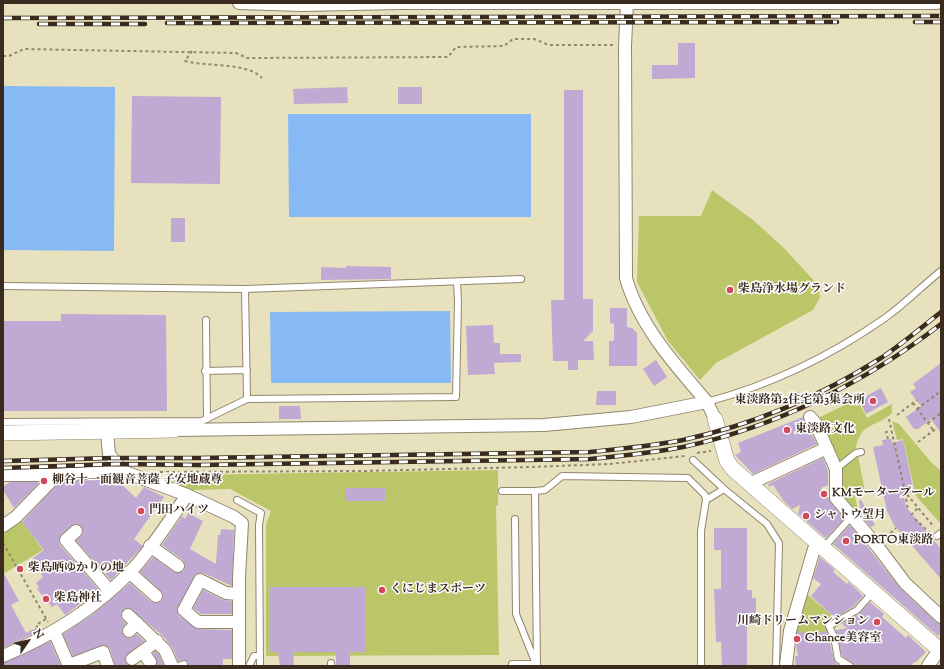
<!DOCTYPE html>
<meta charset="utf-8">
<style>
body{margin:0}
#map{position:relative;width:944px;height:669px;overflow:hidden;background:#e8e1bd;font-family:"Sorts Mill Goudy",serif}
canvas{display:block}
.frame{position:absolute;inset:0;border:4px solid #3b2a1e;pointer-events:none}
.north{position:absolute;left:8px;top:621px;width:40px;height:40px;-webkit-text-stroke:3px #fff;paint-order:stroke;rotate:56deg;font-size:11px;font-weight:700;line-height:16px;text-align:center;color:#3b2a1e}
.north::after{content:'';display:block;margin:auto;width:14px;height:18px;background:#3b2a1e;clip-path:polygon(50% 0,100% 100%,50% 72%,0 100%)}
</style>
<div id="map">
<canvas width="944" height="669"></canvas>
<div class="frame"></div>
<div class="north">N</div>
</div>
<script>
const g = document.querySelector('canvas').getContext('2d');
g.lineJoin = 'round';
function paint(path, color) {
  g.fillStyle = color;
  g.fill(path, 'evenodd');
}
function stroke(path, color, width, dash) {
  g.strokeStyle = color;
  g.lineWidth = width;
  g.lineCap = dash ? 'butt' : 'round';
  g.setLineDash(dash || []);
  g.stroke(path);
}
function label(font, color, halo, rows, align = 'center') {
  g.font = font + ' "Sorts Mill Goudy","Noto Serif JP",serif';
  g.lineWidth = 3;
  g.setLineDash([]);
  g.textBaseline = 'middle';
  g.strokeStyle = halo;
  g.fillStyle = color;
  for (const [text, x, y, turn = 0] of rows) {
    g.save();
    g.translate(x, y);
    g.rotate((+turn || 0) * Math.PI / 180);
    g.textAlign = isNaN(turn) ? turn : align;
    if (halo) g.strokeText(text, 0, 0);
    g.fillText(text, 0, 0);
    g.restore();
  }
}
paint(new Path2D(`
 M712,190L753,220L784,248L817,284L820,297L813,310L716,363L700,380L668,341L637,282L639,216H701Z
 M857,399L867,418L892,404V413C873,430 861,420 855,451L858,456L865,491L854,493L860,520L839,495L818,422L820,417Z
 M892,421L899,424L931,462L941,471V524L916,496L903,439L897,440Z
 M498,470V505L496,506L499,655L266,656V524L271,511L230,489L193,490L189,492L169,484L184,475Z
 M20,519L43,550L3,574V530Z
 M807,594L835,618L824,625L828,631L795,637Z`), '#bac668');
paint(new Path2D(`
 M3,86L115,87L114,251L3,250Z
 M288,114H531V217H289Z
 M450,311L451,383H271L270,312Z`), '#87baf5');
paint(new Path2D(`
 M678,43H695V78L652,79V65H678Z
 M347,87L348,103L294,104L293,89Z
 M398,87H422V104H398Z
 M564,90H583V299H593V331L583,341H593L594,360H578V370H568V361H553L551,300H564Z
 M132,96L221,97L220,184L131,183Z
 M171,218H185V242H171Z
 M346,266L391,267V279L321,280V267L346,268Z
 M610,308H627V327L632,328L637,333V366H609V341H614V324L610,323Z
 M61,314L166,315L167,411H3V321H61Z
 M493,325L494,343H500V354H521V362L494,363L495,374L468,375L466,326Z
 M656,360L667,377L654,386L643,369Z
 M941,363V433L931,419L918,429H914L906,417L921,406L910,392L916,388L913,384Z
 M881,388L888,402L866,414L859,400Z
 M597,391H616V405H596Z
 M279,406H300L301,419H279Z
 M803,417L817,444L753,474L735,455L741,452L738,443Z
 M891,439L892,443L903,440L914,492L903,494L906,507L941,549V579L894,525L887,511L873,447L883,445L882,440Z
 M823,458L828,471V485L821,488L844,519L826,538L798,514L800,505L792,509L783,500L773,485L769,487L768,484Z
 M120,479L118,481L136,498L144,487L164,497L134,539L143,546L111,580L76,541L83,533L81,526L74,524L61,535L59,541L60,545L99,590L65,615L57,604L52,607L37,589L39,587L36,583L43,577L32,559L44,550L22,522L55,487L58,482Z
 M10,482H37L38,484L14,508L3,490V487Z
 M345,488H385V501H345Z
 M861,500L875,525L871,527L862,517L859,501Z
 M188,513L203,521L190,549L216,564L218,535H220L221,529L234,530L232,586L203,573L196,574L177,610L179,616L197,629L232,630V659H223V666H188V662L185,660L178,661L172,647L163,636L129,608H126L121,613V618L126,623L122,629V633L127,638H131L137,634L144,641L125,656L126,663L130,666H115L110,649L105,645L73,656L63,634L93,614L130,583L151,602L158,603L162,601L163,594L161,591L140,572L153,557L174,572L178,573L184,571L185,566L183,560L162,545L182,516L185,519Z
 M850,525L900,588L936,622L941,624V632L938,636L833,544Z
 M714,528H747V590H752V598H756V613H747V666H722L721,642H716L714,589H721V550H714Z
 M820,557L835,570L833,572L847,584L849,582L863,596L854,606L835,618L811,596L821,584L813,578Z
 M3,572L19,601L11,605L26,633L36,628V629L40,628L41,630L3,648Z
 M270,587H365L366,652H350V666H336V652H293L294,666H280L278,652H270Z
 M203,590L223,600L232,601V614H201L193,608Z
 M870,602L884,614L882,617L906,638L908,635L926,652L915,663L914,662L911,666H854L852,662L842,656L836,630L847,628L842,624L859,614Z
 M798,631L809,635L827,631L834,660L838,666H796L795,656H798L796,646Z
 M50,641L61,666H3V663Z
 M155,651L159,654L164,666H156L157,661L153,653Z`), '#c0a9d2');
const service = new Path2D(`
 M3,286L245,289L521,279
 M245,289L247,399
 M206,320L207,419
 M205,371L247,370
 M707,402C770,385 832,355 885,318C905,304 922,286 941,271
 M3,422L202,421L247,399L456,397L458,302L457,282
 M693,460L724,489L767,524L779,543L776,666
 M836,469L856,453L861,452
 M502,491H535L537,666
 M535,491L545,490L562,476L688,478L705,495L706,500L724,489
 M237,500L261,513L259,525L260,666
 M937,536L941,533
 M827,544L852,516
 M842,661L850,666
 M178,666L184,664
 M249,666L254,656H259
 M331,666V663
 M512,666V664H536L516,614L515,519
 M701,666V531L706,500
 M843,666L842,661L838,659L834,637L829,626L857,610L873,592`);
const minor = new Path2D(`
 M239,3L302,5L400,3H937
 M627,3L625,46L626,278C639,325 675,365 707,402
 M810,417L816,424L836,469V498L878,547L905,583L941,617
 M174,430L544,425L631,417L707,402L715,419
 M107,432L109,454L122,471
 M3,475H53
 M749,484L827,448
 M3,526L16,517L50,482L53,475L122,471L187,495L234,517L242,523L239,577V666
 M76,531L66,540L109,590
 M150,546L178,566
 M129,572L156,596
 M128,615L165,650L172,666
 M239,622H198L184,610L200,580L226,593L239,594
 M54,631L69,666
 M129,631L137,623
 M143,652L150,662
 M3,656C51,636 97,607 133,569C153,547 170,520 187,495
 M132,659L157,641
 M69,665L103,652L108,666
 M786,666L790,631L814,549L818,544
 M928,666L941,647`);
const tertiary = new Path2D(`
 M715,419L727,461L733,469L941,651
 M3,433L174,430`);
stroke(service, '#92866e', 8);
stroke(minor, '#92866e', 14);
stroke(tertiary, '#92866e', 16);
stroke(new Path2D(`
 M192,51L185,61C207,67 247,62 262,78
 M3,56H9L24,49L236,53L247,58L448,57L456,47L504,46L513,39H534L549,45H615
 M913,403L933,430
 M917,409L941,391
 M897,415L917,400
 M889,419L905,492L934,527
 M928,423L941,413
 M888,439L886,432L891,431
 M918,442L937,428
 M697,453L711,451
 M160,472L362,471L531,467L610,464L685,456
 M905,493L908,510
 M911,515L918,508
 M915,519L930,533
 M886,537L896,528
 M3,543L48,622
 M38,628L36,625L46,619`), '#92866e', 2, [3, 3]);
stroke(service, '#fff', 6);
stroke(minor, '#fff', 12);
stroke(tertiary, '#fff', 15);
const rail = new Path2D(`
 M3,18L941,16
 M915,22H941
 M167,23L837,22
 M39,24H145
 M3,461L112,458H198L590,452C620,449 652,446 683,440C752,425 821,396 881,358C902,344 921,328 941,312
 M3,468L116,464L198,465L590,459C621,456 652,453 683,447C776,427 866,382 941,324`);
stroke(rail, '#3b2a1e', 4.5);
stroke(rail, '#fff', 3, [9]);
for (const [x, y, r, color] of [
 [730,290,4,"#d1495b"],
 [873,401,4,"#d1495b"],
 [787,430,4,"#d1495b"],
 [44,481,4,"#d1495b"],
 [824,494,4,"#d1495b"],
 [141,511,4,"#d1495b"],
 [806,516,4,"#d1495b"],
 [846,541,4,"#d1495b"],
 [20,569,4,"#d1495b"],
 [382,590,4,"#d1495b"],
 [46,599,4,"#d1495b"],
 [877,622,4,"#d1495b"],
 [797,639,4,"#d1495b"]
]) {
  const dot = new Path2D();
  dot.arc(x, y, r, 0, 2 * Math.PI);
  g.fillStyle = color;
  g.fill(dot);
  stroke(dot, '#fff', 1.5);
}
label('bold 12px', '#3b2a1e', '#fff', [
 ["柴島浄水場グランド",738,290],
 ["東淡路第2住宅第3集会所",865,401,"right"],
 ["東淡路文化",795,430],
 ["柳谷十一面観音菩薩 子安地蔵尊",52,481],
 ["KMモータープール",832,494],
 ["門田ハイツ",149,511],
 ["シャトウ望月",814,516],
 ["PORTO東淡路",854,541],
 ["柴島晒ゆかりの地",28,569],
 ["くにじまスポーツ",390,590],
 ["柴島神社",54,599],
 ["川崎ドリームマンション",869,622,"right"],
 ["Chance美容室",805,639]
], 'left');
</script>
